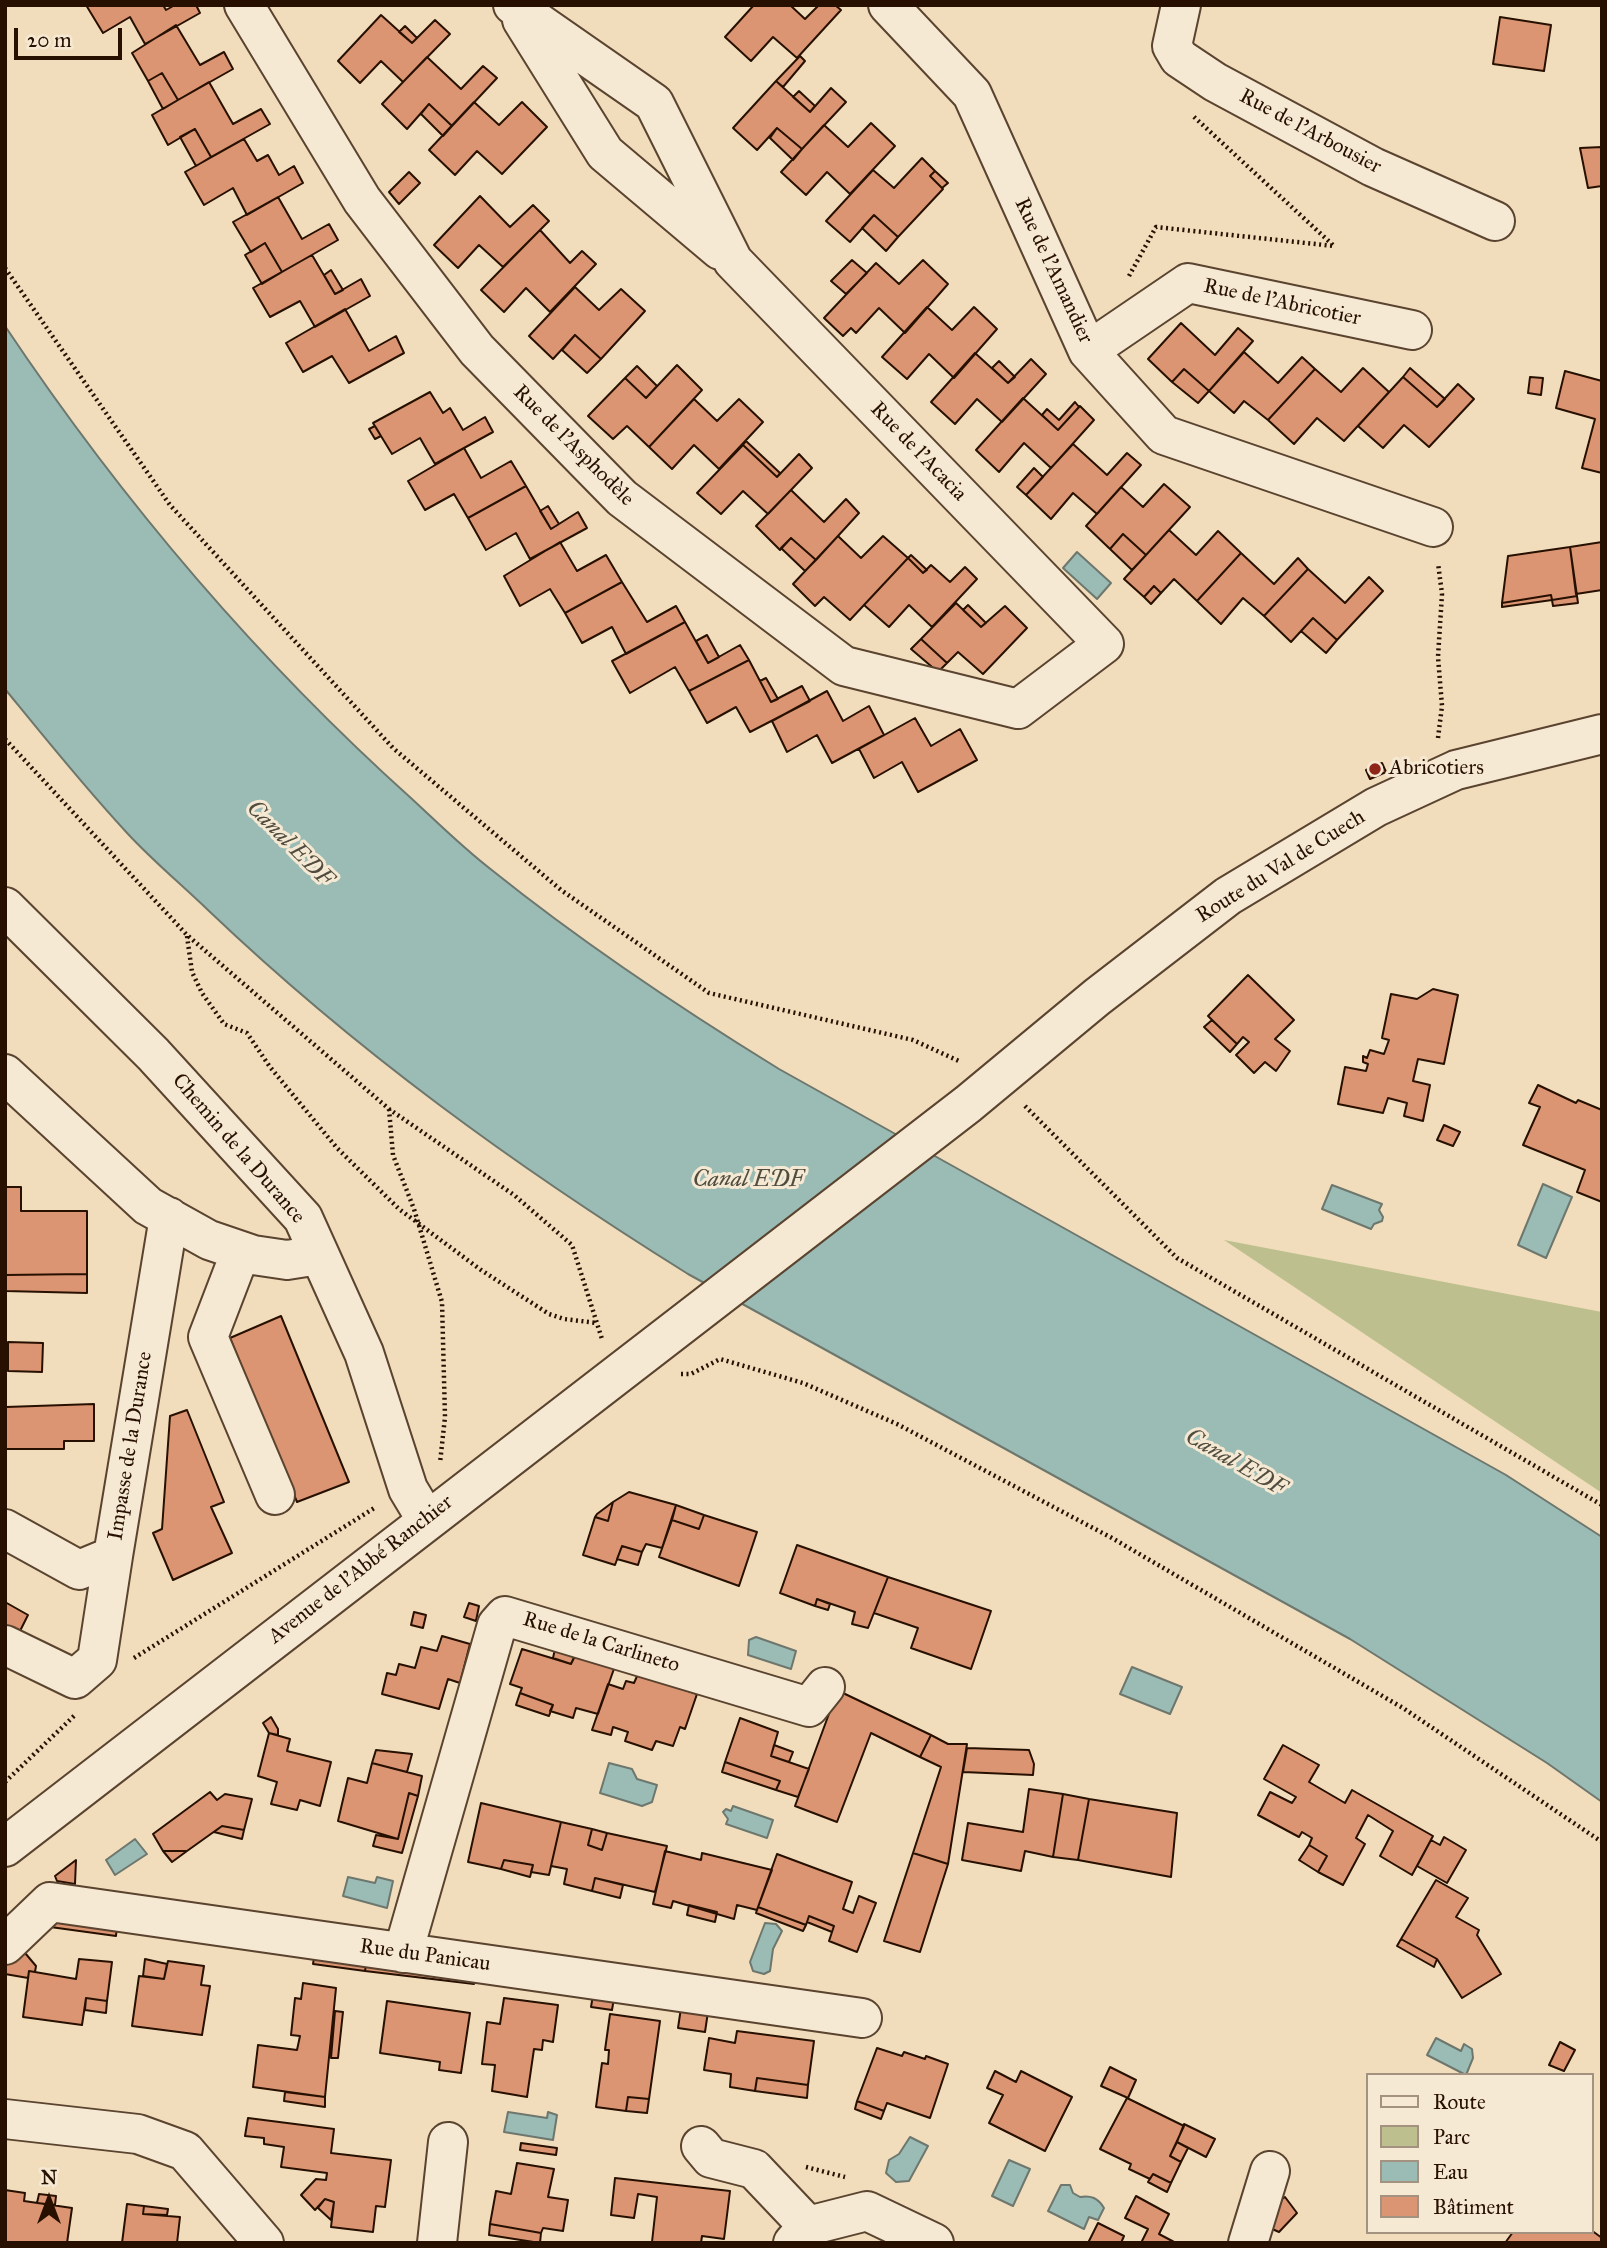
<!DOCTYPE html>
<meta charset="utf-8">
<style>
body{margin:0}
#map{position:relative;width:1607px;height:2248px;overflow:hidden;background:#f1ddbc;font-family:"IM FELL Great Primer",serif}
canvas{display:block}
.frame{position:absolute;inset:0;border:7px solid #271000;pointer-events:none}
.legend{position:absolute;left:1366px;top:2073px;width:228px;height:161px;box-sizing:border-box;background:#f6e9d3;border:2px solid #a3927f;margin:0;padding:9px 12px;list-style:none;font-size:21px;color:#271000}
.legend li{display:flex;align-items:center;gap:14px;height:35px}
.legend b{width:35px;border:2px solid #a3927f}
.north{position:absolute;left:14px;top:2164px;width:70px;height:70px;-webkit-text-stroke:5px #f6e9d3;paint-order:stroke;rotate:0deg;font-size:19px;font-weight:700;line-height:28px;text-align:center;color:#271000}
.north::after{content:'';display:block;margin:auto;width:24px;height:32px;background:#271000;clip-path:polygon(50% 0,100% 100%,50% 72%,0 100%)}
.scale{position:absolute;left:14px;top:28px;width:108px;height:32px;box-sizing:border-box;border:4px solid #271000;border-top:0;padding-left:9px;font-size:21px;line-height:24px;white-space:nowrap;color:#271000;-webkit-text-stroke:5px #f6e9d3;paint-order:stroke}
</style>
<div id="map">
<canvas width="1607" height="2248"></canvas>
<div class="frame"></div>
<ul class="legend">
<li><b style="height:9px;background:#f6e9d3"></b>Route</li>
<li><b style="height:19px;background:#bdc08e"></b>Parc</li>
<li><b style="height:19px;background:#9bbbb5"></b>Eau</li>
<li><b style="height:19px;background:#db9572"></b>Bâtiment</li>
</ul>
<div class="north">N</div>
<div class="scale">20 m</div>
</div>
<script>
const g = document.querySelector('canvas').getContext('2d');
g.lineJoin = 'round';
function paint(path, color) {
  g.fillStyle = color;
  g.fill(path, 'evenodd');
}
function stroke(path, color, width, dash) {
  g.strokeStyle = color;
  g.lineWidth = width;
  g.lineCap = dash ? 'butt' : 'round';
  g.setLineDash(dash || []);
  g.stroke(path);
}
function label(font, color, halo, rows, align = 'center') {
  g.font = font + ' "IM FELL Great Primer",serif';
  g.lineWidth = 6;
  g.setLineDash([]);
  g.textBaseline = 'middle';
  g.strokeStyle = halo;
  g.fillStyle = color;
  for (const [text, x, y, turn = 0] of rows) {
    g.save();
    g.translate(x, y);
    g.rotate((+turn || 0) * Math.PI / 180);
    g.textAlign = isNaN(turn) ? turn : align;
    if (halo) g.strokeText(text, 0, 0);
    g.fillText(text, 0, 0);
    g.restore();
  }
}
paint(new Path2D(`
 M1224,1240L1602,1312V1493Z`), '#bdc08e');
const water = new Path2D(`
 M5,326C122,501 254,657 412,799C438,823 464,849 493,871C584,944 680,1008 779,1069L1506,1475L1602,1537V1802L1547,1763L1350,1639L688,1274C515,1166 356,1051 209,911C182,885 153,861 128,834C85,788 45,738 5,689Z
 M1077,552L1111,583L1097,599L1063,568Z
 M1543,1184L1572,1197L1546,1258L1518,1245Z
 M1332,1185L1382,1204L1379,1210L1383,1217L1382,1221L1374,1224L1371,1229L1322,1209Z
 M756,1637L796,1651L791,1669L748,1655L749,1640Z
 M1132,1667L1182,1687L1170,1714L1120,1694Z
 M609,1763L632,1769L637,1779L657,1785L652,1802L642,1806L600,1793Z
 M733,1806L773,1820L767,1838L726,1824L728,1819L723,1812L726,1809L731,1811Z
 M135,1839L147,1854L115,1875L106,1860Z
 M348,1877L375,1883L377,1877L393,1881L387,1908L343,1896Z
 M765,1923L776,1924L782,1931L773,1949L770,1971L764,1974L753,1971L750,1962Z
 M1436,2038L1461,2051L1464,2044L1472,2049L1473,2058L1466,2075L1427,2055Z
 M508,2112L547,2118L548,2112L557,2115L553,2140L504,2132Z
 M910,2137L928,2146L909,2181L896,2182L886,2173L889,2160L899,2154Z
 M1009,2160L1030,2169L1013,2206L992,2196Z
 M1061,2185H1070L1073,2193L1080,2197C1091,2195 1098,2198 1104,2208L1098,2220L1089,2217L1084,2229L1048,2211Z`);
paint(water, '#9bbbb5');
stroke(water, '#6d776d', 2);
const building = new Path2D(`
 M86,5H163L166,10L175,5H196L200,13L145,44L130,17L103,33Z
 M754,5H790L805,19L819,5H835L841,10L797,58L773,37L751,61L725,37Z
 M381,15L412,43L435,20L450,34L403,82L381,61L360,83L338,61Z
 M1500,17L1551,25L1544,71L1493,64Z
 M176,25L200,65L224,52L233,69L178,100L162,73L148,81L132,53Z
 M405,26L417,38L412,43L399,32Z
 M800,56L805,61L783,87L776,81Z
 M427,57L461,89L483,66L497,78L452,126L429,104L407,129L382,104Z
 M162,73L178,100L163,109L148,81Z
 M776,81L810,112L831,88L846,102L802,149L777,128L757,150L733,128Z
 M209,82L233,124L261,109L270,124L211,157L195,129L168,145L152,115Z
 M799,91L815,106L810,112L793,97Z
 M474,102L499,125L522,102L547,127L502,174L477,151L455,175L429,150Z
 M429,104L452,126L443,136L421,114Z
 M871,123L895,146L850,194L827,172L806,195L781,172L824,125L848,147Z
 M777,128L802,149L793,160L770,138Z
 M195,129L211,157L196,166L180,137Z
 M244,139L257,161L268,155L279,175L294,166L303,183L247,215L233,188L204,205L185,172Z
 M1602,147V186L1588,188L1580,148Z
 M922,158L935,171L930,176L943,189L898,237L874,215L850,242L826,221L873,170L894,188Z
 M935,171L948,183L942,188L930,176Z
 M409,172L420,183L399,204L389,192Z
 M480,196L510,227L533,205L549,221L503,267L479,245L458,268L434,245Z
 M278,197L302,239L329,224L338,240L282,272L265,243L251,252L233,222Z
 M874,215L898,237L886,251L862,228Z
 M540,230L570,263L582,251L596,264L550,312L526,288L504,312L481,290Z
 M265,243L282,272L262,284L245,255Z
 M312,255L335,294L361,279L370,296L315,327L300,301L270,317L253,288Z
 M852,260L867,273L846,294L831,281Z
 M923,260L948,284L905,333L879,308L856,333L851,328L843,336L824,318L876,263L899,284Z
 M331,270L343,290L335,294L324,275Z
 M575,287L599,310L621,289L645,311L601,359L575,335L553,359L529,336Z
 M927,307L952,330L974,307L997,329L954,378L929,354L907,379L882,357Z
 M345,309L369,351L396,336L404,353L349,383L332,356L303,372L286,343Z
 M1181,323L1215,355L1238,328L1253,341L1209,391L1184,369L1172,382L1148,359Z
 M575,335L601,359L587,373L562,350Z
 M1244,352L1278,383L1302,357L1315,369L1268,420L1244,401L1234,413L1209,391Z
 M975,353L1008,383L1031,359L1046,374L1002,422L977,399L955,424L931,402Z
 M999,361L1015,377L1008,383L992,368Z
 M677,365L702,390L649,447L627,426L613,439L588,416L625,378L646,398Z
 M637,366L657,386L646,398L625,378Z
 M1363,368L1389,392L1344,441L1317,418L1294,444L1268,420L1315,369L1341,392Z
 M1410,368L1445,399L1437,407L1403,377Z
 M1184,369L1209,391L1198,403L1172,382Z
 M1565,371L1602,381V473L1582,468L1595,419L1556,408Z
 M1403,377L1437,407L1458,384L1474,399L1429,447L1404,425L1383,448L1358,426Z
 M1530,377L1543,378L1541,395L1528,393Z
 M430,392L443,413L450,408L463,430L485,417L493,432L435,464L420,438L392,454L373,423Z
 M1023,398L1058,430L1080,406L1094,420L1051,468L1024,443L999,472L976,450Z
 M694,399L717,421L739,399L763,422L719,469L694,445L672,469L649,447Z
 M1075,402L1079,407L1058,430L1042,415L1047,409L1059,420Z
 M375,426L381,436L375,439L369,429Z
 M746,441L780,473L777,477L743,445Z
 M1073,444L1107,475L1127,453L1141,465L1097,514L1073,493L1051,519L1026,495Z
 M743,445L777,477L799,454L812,468L768,514L743,491L721,514L697,493Z
 M464,448L481,478L511,461L526,486L468,518L454,494L425,510L408,481Z
 M1034,468L1043,477L1026,495L1017,487Z
 M1164,484L1190,507L1146,555L1123,534L1110,549L1086,526L1121,487L1143,507Z
 M526,486L551,529L578,512L587,528L530,559L516,533L486,550L468,518Z
 M791,490L824,522L846,499L859,513L816,560L791,538L780,550L756,526Z
 M548,506L559,524L551,529L540,511Z
 M1169,530L1196,555L1218,531L1241,553L1197,601L1174,579L1161,593L1154,586L1144,597L1124,579Z
 M1123,534L1146,555L1132,570L1110,549Z
 M838,536L861,558L883,536L908,558L850,620L824,597L815,606L793,584Z
 M791,538L816,560L805,571L781,548Z
 M560,542L577,571L606,555L622,582L565,613L550,589L520,606L504,576Z
 M1602,542V590L1576,594L1570,547Z
 M1570,547L1577,596L1552,600L1551,595L1502,603L1508,556Z
 M1241,553L1274,584L1298,558L1308,569L1264,616L1243,598L1221,624L1197,601Z
 M911,555L927,570L923,573L908,558Z
 M908,558L923,573L931,565L950,582L965,567L977,579L932,627L909,605L889,627L864,605Z
 M1308,569L1345,603L1369,577L1383,591L1337,640L1313,618L1291,642L1264,616Z
 M622,582L647,622L676,606L685,622L626,654L612,627L582,643L565,613Z
 M1154,586L1161,593L1151,604L1144,597Z
 M1551,595L1552,600L1502,607V603Z
 M1577,596L1578,603L1553,606L1552,600Z
 M956,603L981,627L1005,606L1027,628L983,674L958,652L947,663L921,639Z
 M968,605L986,623L981,627L963,610Z
 M1313,618L1337,640L1326,653L1301,631Z
 M685,622L708,663L740,645L749,660L689,691L675,667L630,693L612,661Z
 M707,635L719,657L708,663L696,641Z
 M921,639L947,663L938,672L911,649Z
 M749,660L771,702L802,686L810,701L750,732L736,707L707,723L689,691Z
 M766,678L778,699L771,702L760,681Z
 M827,691L843,721L869,706L884,735L832,763L817,735L787,752L772,721Z
 M915,718L931,746L960,729L977,760L918,792L902,762L874,778L859,749Z
 M1382,763L1386,772L1370,779L1366,770Z
 M1248,975L1294,1020L1275,1039L1290,1051L1276,1071L1265,1062L1254,1073L1236,1055L1249,1042L1243,1037L1237,1044L1208,1016Z
 M1433,989L1458,995L1444,1064L1418,1059L1413,1081L1430,1085L1423,1121L1404,1116L1407,1103L1388,1098L1383,1113L1338,1104L1345,1067L1366,1071L1368,1064L1363,1062V1056L1367,1058L1370,1050L1384,1054L1389,1040L1382,1038L1391,994L1417,999Z
 M1212,1020L1237,1044L1230,1052L1204,1027Z
 M1538,1085L1576,1103L1578,1100L1602,1110V1202L1577,1192L1585,1170L1523,1145L1540,1107L1529,1103Z
 M1444,1125L1460,1132L1453,1146L1437,1140Z
 M5,1187H21V1211H87V1274L5,1275Z
 M87,1274V1293L5,1291V1275Z
 M281,1316L349,1482L297,1502L230,1338Z
 M8,1342L43,1343L42,1372L8,1371Z
 M5,1404L6,1407L94,1404V1441H64V1449H5Z
 M187,1410L224,1502L211,1507L232,1553L173,1580L153,1533L162,1529L170,1416Z
 M629,1492L676,1505L662,1548L646,1544L642,1552L622,1546L615,1565L583,1555L595,1517L608,1521L613,1502Z
 M613,1502L608,1521L595,1517L597,1514Z
 M676,1505L704,1515L699,1529L672,1520Z
 M704,1515L757,1532L739,1586L659,1557L672,1520L699,1529Z
 M797,1545L888,1577L868,1628L852,1624L855,1612L817,1599L815,1606L780,1593Z
 M622,1546L642,1552L638,1565L617,1559Z
 M888,1577L991,1611L971,1669L911,1648L918,1628L874,1613Z
 M817,1599L830,1604L828,1610L815,1606Z
 M5,1602L28,1615L15,1641L5,1635Z
 M469,1603L479,1606L476,1621L464,1617Z
 M414,1612L426,1615L423,1628L411,1625Z
 M442,1636L470,1644L460,1683L448,1679L439,1709L382,1694L387,1673L396,1675L399,1664L415,1668L421,1647L437,1651Z
 M522,1649L571,1664L576,1653L615,1666L598,1714L576,1708L573,1718L550,1711L553,1705L520,1693L522,1688L510,1684Z
 M555,1649L575,1656L571,1664L553,1658Z
 M638,1674L697,1694L685,1729L680,1727L673,1746L656,1741L652,1750L625,1741L628,1732L613,1727L611,1735L592,1730L608,1684L623,1689L626,1681L634,1683Z
 M520,1693L553,1705L549,1716L516,1705Z
 M843,1693L931,1735L920,1757L871,1733L837,1822L795,1806L830,1711Z
 M271,1717L278,1729V1735L269,1733L263,1723Z
 M740,1718L778,1732L771,1756L809,1769L798,1797L776,1790L780,1781L725,1762Z
 M269,1733L290,1739L287,1751L331,1762L320,1806L300,1800L297,1810L271,1804L277,1782L258,1776Z
 M931,1735L948,1744H967L948,1864L913,1853L941,1767L920,1757Z
 M774,1745L793,1752L789,1762L771,1756Z
 M1283,1745L1319,1765L1309,1782L1345,1803L1352,1790L1433,1836L1412,1875L1380,1856L1393,1831L1368,1815L1356,1838L1365,1844L1343,1885L1318,1872L1327,1856L1309,1845L1312,1838L1302,1832L1299,1837L1258,1815L1270,1792L1292,1803L1296,1797L1264,1779Z
 M967,1748L1029,1750L1034,1764L1033,1775L963,1772Z
 M376,1750L412,1754L407,1772L372,1763Z
 M725,1762L780,1781L776,1790L722,1772Z
 M372,1763L422,1776L418,1796L409,1793L398,1839L338,1821L348,1778L367,1783Z
 M1029,1789L1063,1794L1053,1857L1025,1851L1021,1871L962,1860L968,1823L1023,1832Z
 M210,1792L217,1800L225,1794L252,1799L244,1830L222,1826L187,1851H163L153,1834Z
 M409,1793L418,1796L402,1853L373,1846L376,1835L398,1839Z
 M1063,1794L1089,1799L1078,1860L1053,1857Z
 M1089,1799L1177,1813L1171,1877L1078,1860Z
 M481,1803L561,1822L549,1875L531,1872L533,1865L504,1860L501,1869L468,1862Z
 M561,1822L592,1829L588,1845L602,1850L607,1833L667,1846L655,1892L595,1878L592,1891L564,1884L567,1869L551,1866Z
 M222,1826L244,1830L242,1839L214,1832Z
 M592,1829L607,1833L602,1850L588,1845Z
 M1444,1837L1466,1850L1447,1883L1417,1866L1431,1840L1440,1845Z
 M1309,1845L1327,1856L1318,1872L1299,1860Z
 M163,1851H187L172,1862Z
 M665,1851L701,1860L702,1853L772,1870L757,1910L737,1905L734,1919L673,1901L671,1908L653,1904Z
 M913,1853L948,1864L920,1952L884,1941Z
 M777,1854L852,1882L843,1909L853,1913L859,1896L876,1903L857,1952L829,1941L834,1926L809,1916L806,1925L758,1907Z
 M76,1860L75,1884L57,1881L55,1876Z
 M504,1860L533,1865L530,1877L501,1869Z
 M595,1878L623,1885L620,1898L592,1891Z
 M1436,1880L1468,1898L1456,1917L1479,1930L1477,1935L1501,1974L1462,1998L1437,1959L1401,1939Z
 M689,1905L717,1912L715,1922L687,1915Z
 M758,1907L806,1925L803,1931L756,1913Z
 M809,1916L834,1926L832,1932L807,1922Z
 M53,1917L117,1926L116,1936L43,1926Z
 M1401,1939L1437,1959L1434,1967L1397,1946Z
 M20,1947L36,1966L35,1972L29,1971L28,1978L5,1974V1961Z
 M315,1952L367,1959L365,1971L313,1964Z
 M79,1959L112,1962L107,2001L86,1998L82,2025L23,2017L29,1971L76,1979Z
 M145,1959L167,1964L164,1979L143,1976Z
 M367,1959L476,1973L474,1984L365,1971Z
 M168,1961L204,1966L201,1985L210,1986L202,2035L132,2026L139,1976L164,1979Z
 M303,1983L336,1988L325,2097L253,2087L258,2045L297,2050L300,2036L291,2035L295,1998L301,1999Z
 M594,1989L615,1992L612,2010L591,2007Z
 M86,1998L107,2001L106,2013L85,2010Z
 M504,1998L558,2005L553,2042L543,2040L542,2050L534,2049L527,2097L492,2091L495,2065L482,2064L487,2022L500,2024Z
 M387,2001L470,2013L461,2073L439,2070L440,2062L380,2053Z
 M682,2001L709,2005L705,2032L678,2028Z
 M335,2011L343,2012L338,2058H331Z
 M610,2014L660,2021L649,2099L628,2097L626,2111L596,2107L602,2063L608,2064L609,2050H605Z
 M737,2031L814,2041L808,2085L757,2078L755,2091L730,2087L731,2074L704,2070L709,2038L735,2043Z
 M1560,2042L1575,2050L1564,2071L1549,2065Z
 M877,2048L902,2056L904,2052L925,2059L926,2056L948,2064L930,2118L887,2103L884,2111L857,2101Z
 M1110,2067L1136,2080L1128,2098L1101,2086Z
 M995,2071L1016,2082L1021,2071L1072,2097L1045,2151L989,2123L1003,2095L987,2088Z
 M757,2078L808,2085L807,2098L755,2091Z
 M285,2092L325,2097V2107L284,2101Z
 M628,2097L649,2099L647,2113L626,2111Z
 M1127,2098L1184,2126L1170,2156L1181,2162L1171,2183L1153,2174L1150,2179L1129,2169L1131,2164L1100,2149Z
 M857,2101L884,2111L881,2119L855,2109Z
 M248,2118L334,2129L331,2153L391,2160L385,2207L376,2206L373,2232L331,2227L334,2202L325,2199L315,2210L301,2195L316,2179L326,2180L327,2173L281,2167L284,2147L264,2144V2138L245,2136Z
 M1184,2124L1215,2139L1206,2157L1177,2142Z
 M1177,2142L1188,2148L1181,2162L1170,2156Z
 M521,2143L557,2148L556,2155L520,2150Z
 M517,2163L554,2169L548,2197L568,2200L563,2231L543,2228L541,2233L490,2224L496,2191L511,2194Z
 M1153,2174L1171,2183L1167,2192L1148,2182Z
 M615,2178L730,2191L724,2239L702,2236L701,2243L652,2242L657,2197L638,2194L634,2218L611,2215Z
 M5,2190L25,2193L24,2201L72,2208L67,2243H5Z
 M39,2194L56,2196L55,2205L37,2203Z
 M1136,2196L1169,2214L1159,2234L1176,2243H1141L1148,2229L1125,2218Z
 M1285,2197L1297,2213L1279,2232L1270,2228L1282,2199Z
 M325,2199L334,2202L331,2220L318,2208Z
 M127,2204L144,2206L143,2214L180,2217L177,2243H122Z
 M144,2206L168,2209L167,2215L143,2214Z
 M1098,2223L1124,2236L1121,2243H1088Z
 M490,2224L541,2233L540,2243L489,2235Z
 M1591,2230L1602,2238L1601,2243H1505L1513,2232H1591Z`);
paint(building, '#db9572');
stroke(building, '#271000', 2);
const minor = new Path2D(`
 M244,5L362,200L477,350L622,498L844,666L1018,709L1104,644L733,261L654,103L513,5
 M888,5L972,94L1088,351L1164,435L1433,527
 M1181,5L1172,46L1179,58L1215,82L1373,167L1495,221
 M522,20L605,153L720,250
 M1088,351L1188,283L1412,330
 M5,907L153,1054L303,1218L364,1353L408,1489L426,1519
 M5,1074L148,1206L209,1240L253,1255L287,1260L319,1255
 M241,1251L208,1337L275,1495
 M5,1529L79,1570L113,1556L169,1217
 M5,1645L75,1679L97,1660L113,1556
 M5,1847L968,1104L1097,997L1228,896L1376,807L1456,770L1602,734
 M5,1945L50,1902L862,2018
 M403,1953L497,1625L505,1616L809,1707L825,1687
 M5,2119L138,2134L185,2151L264,2243
 M701,2146L711,2158L754,2169L808,2226
 M437,2243L448,2142
 M793,2243L808,2226L867,2211L934,2243
 M1248,2243L1270,2171`);
stroke(minor, '#5a432f', 42);
stroke(new Path2D(`
 M5,268L170,505L393,748L561,890L709,993L913,1040L961,1062
 M1129,276L1156,227L1334,246L1192,115
 M1438,738L1442,706L1438,657L1442,594L1438,563
 M5,739L187,935L389,1109L514,1195L572,1245L602,1339
 M187,936L192,972L202,993L224,1024L247,1033L270,1067L337,1148L399,1209L481,1270L549,1314L564,1319L597,1323
 M1025,1106L1177,1258L1602,1505
 M389,1109L393,1155L414,1209L442,1302L445,1417L440,1463
 M681,1374H691L720,1359L803,1383L897,1424L1112,1538L1403,1708L1602,1842
 M134,1658L376,1507
 M5,1782L75,1715
 M806,2167L845,2177`), '#271000', 4.5, [2, 3.5]);
stroke(minor, '#f6e9d3', 38);
for (const [x, y, r, color] of [
 [1375,769,7,"#8f2418"]
]) {
  const dot = new Path2D();
  dot.arc(x, y, r, 0, 2 * Math.PI);
  g.fillStyle = color;
  g.fill(dot);
  stroke(dot, '#f6e9d3', 2.5);
}
label('21px', '#271000', '#f6e9d3', [
 ["Rue de l'Arbousier",1310,132,28],
 ["Rue de l'Amandier",1053,271,65],
 ["Rue de l'Abricotier",1282,303,12],
 ["Rue de l'Asphodèle",573,446,45],
 ["Rue de l'Acacia",918,452,46],
 ["Route du Val de Cuech",1281,867,-32],
 ["Chemin de la Durance",238,1149,49],
 ["Impasse de la Durance",131,1446,-81],
 ["Avenue de l'Abbé Ranchier",361,1570,-38],
 ["Rue de la Carlineto",601,1643,17],
 ["Rue du Panicau",425,1956,8]
]);
label('21px', '#271000', '#f6e9d3', [
 ["Abricotiers",1389,769]
], 'left');
label('italic 23px', '#504c3f', '#f6e9d3', [
 ["Canal EDF",289,844,45],
 ["Canal EDF",748,1180],
 ["Canal EDF",1235,1463,30]
]);
</script>
